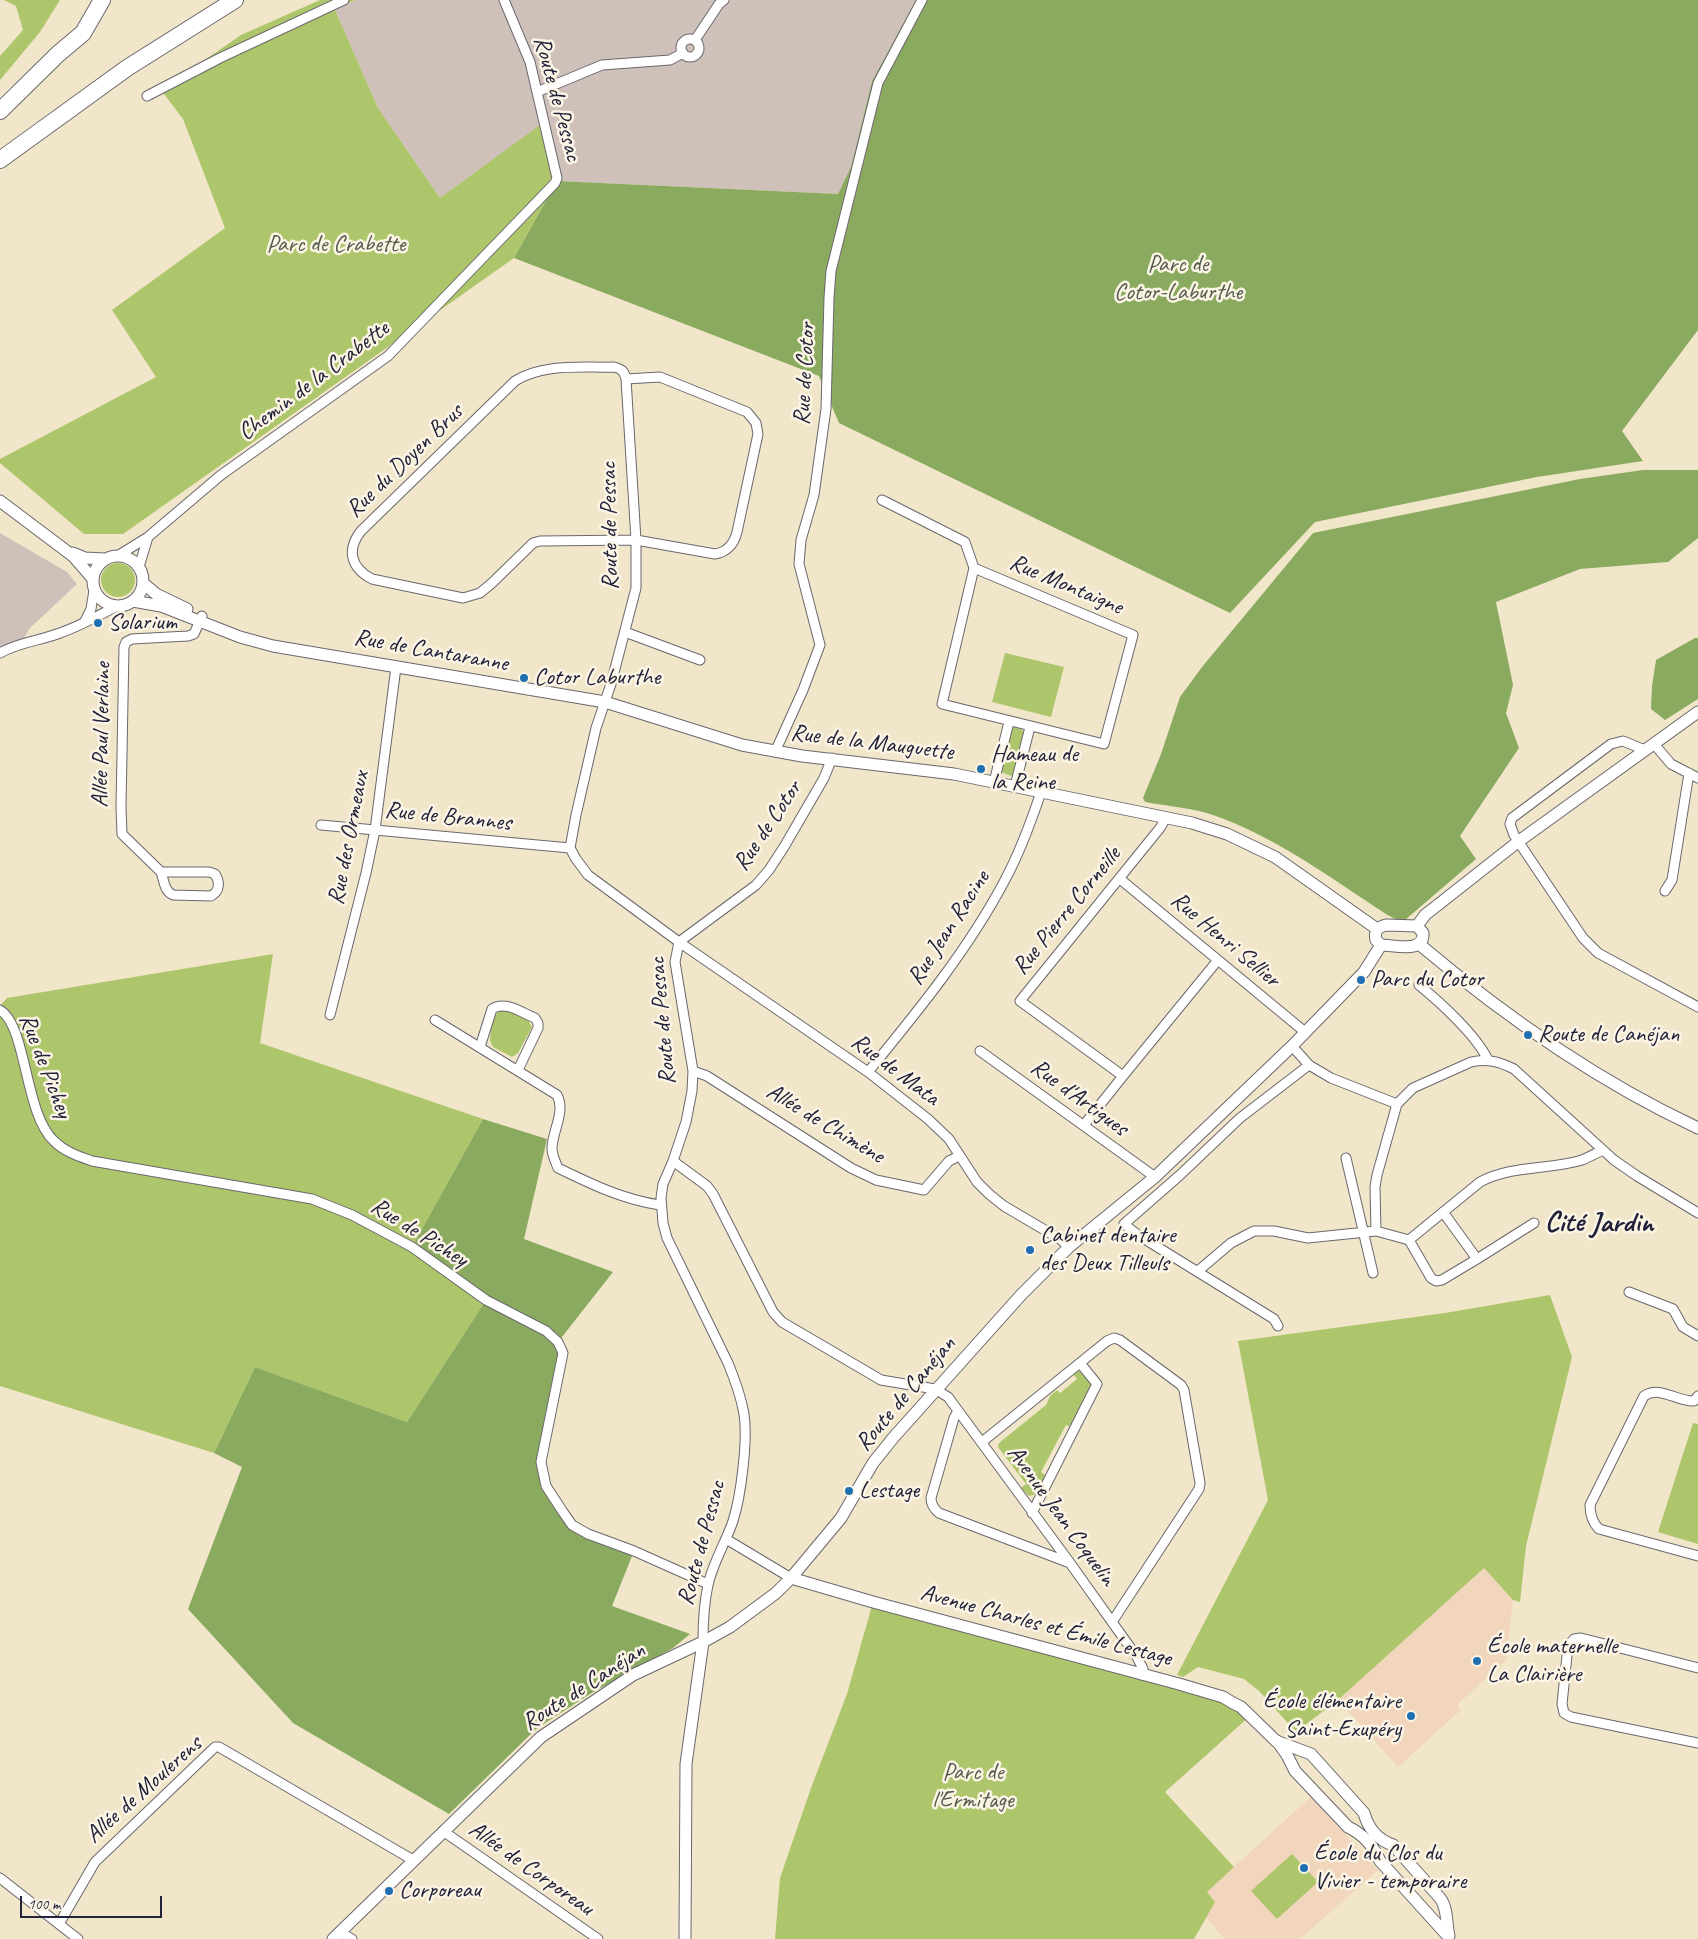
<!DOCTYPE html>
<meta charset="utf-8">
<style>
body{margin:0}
#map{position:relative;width:1698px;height:1939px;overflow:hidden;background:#f1e6c9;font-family:Caveat,sans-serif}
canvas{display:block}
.scale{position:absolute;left:20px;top:1896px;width:142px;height:22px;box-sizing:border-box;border:2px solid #22223b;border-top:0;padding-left:6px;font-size:15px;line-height:18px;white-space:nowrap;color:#22223b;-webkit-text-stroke:4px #fcf5e5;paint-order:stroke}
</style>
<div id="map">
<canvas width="1698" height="1939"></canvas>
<div class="scale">100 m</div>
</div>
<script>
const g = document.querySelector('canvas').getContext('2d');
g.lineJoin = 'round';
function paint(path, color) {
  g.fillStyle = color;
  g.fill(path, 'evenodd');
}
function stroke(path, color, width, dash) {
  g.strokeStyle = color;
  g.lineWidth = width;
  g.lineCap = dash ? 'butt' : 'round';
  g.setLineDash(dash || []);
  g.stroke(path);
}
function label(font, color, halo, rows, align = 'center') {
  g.font = font + ' Caveat,sans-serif';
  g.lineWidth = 5;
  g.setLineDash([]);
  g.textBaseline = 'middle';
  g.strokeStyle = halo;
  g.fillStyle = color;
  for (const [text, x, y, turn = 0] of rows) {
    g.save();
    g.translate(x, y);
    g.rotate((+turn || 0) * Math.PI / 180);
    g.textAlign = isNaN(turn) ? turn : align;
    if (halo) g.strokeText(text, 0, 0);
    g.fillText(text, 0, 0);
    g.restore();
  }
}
paint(new Path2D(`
 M1484,1568L1513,1600L1506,1660L1457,1705L1461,1710L1398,1767L1338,1700Z
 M1311,1797L1378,1870L1300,1939H1225L1206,1918L1215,1902L1206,1892Z`), '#f2d5bd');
paint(new Path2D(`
 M356,0H916L872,81L851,167L838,194L557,181L544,123L440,198L378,108L335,10Z
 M0,533L67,572L77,584L30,628L21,643L0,653Z`), '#cfc1ba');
paint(new Path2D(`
 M4,0H60L40,32L0,80V56L23,30L16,6Z
 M320,0H355L335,10L378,108L440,198L544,122L557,181L514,258L123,534H84L0,463V459L156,377L112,310L225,228L183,119L161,90L241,35Z
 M101 580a17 17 0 1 1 34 0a17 17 0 1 1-34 0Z
 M1005,653L1064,667L1051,717L992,702Z
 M1014,727L1021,729L1024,733L1014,774L1011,776L1001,772L1010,731Z
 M273,954L260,1043L483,1119L412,1247L486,1300L407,1422L255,1367L214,1453L0,1386V1006L7,998Z
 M505,1010L528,1020L532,1027L518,1053L512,1057L493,1047L490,1041C491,1030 492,1010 505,1010Z
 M1550,1295L1572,1357L1526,1546L1520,1602L1513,1600L1484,1568L1338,1700L1296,1732L1259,1691L1244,1679L1198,1667L1183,1677L1177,1675L1268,1500L1238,1341L1445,1313Z
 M1078,1371L1083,1373L1092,1383V1386L1072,1428L1066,1425L1041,1472L1048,1477L1040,1493L1029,1496L1021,1488L1026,1484L998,1447L999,1443L1046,1405L1050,1396L1057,1390L1060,1393L1077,1379L1073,1374Z
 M1693,1423L1698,1424V1544L1658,1532Z
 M873,1602L1223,1697L1250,1716L1165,1792L1234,1867L1207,1892L1215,1902L1194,1939H775L780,1878L811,1788L847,1694Z
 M1292,1854L1318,1882L1277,1919L1251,1891Z`), '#aec66b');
paint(new Path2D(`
 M916,0H1698V330L1622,431L1643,461L1537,477L1315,522L1230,613L839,423L819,376L514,258L557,181L838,194L851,167L872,81Z
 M1643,470H1698V538L1668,562L1580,569L1496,602L1513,685L1506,713L1519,748L1460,836L1476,859L1405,920L1395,919L1386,914C1331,878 1276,837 1213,815C1192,808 1167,806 1145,802L1143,798L1161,754L1180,697L1202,667L1313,533L1580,479Z
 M1695,638H1698V699L1665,720L1651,709L1652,686L1656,660Z
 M483,1119L547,1139L524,1239L613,1272L558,1342L563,1353L542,1473L572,1525L634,1551L612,1606L690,1634L673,1648L590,1694L536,1729L449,1814L293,1723L188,1609L242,1467L214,1453L255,1367L407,1422L486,1300L412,1247Z`), '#8aab5f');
const minor = new Path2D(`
 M681 48a9 9 0 1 1 18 0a9 9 0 1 1-18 0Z
 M695,40L719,4L724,0
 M537,92L602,65L670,60L683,53
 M147,96L220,58L344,0
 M626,379L660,377L747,412L756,423L758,434L737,532C734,544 727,552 715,554L636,540L540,541L533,543L492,583L480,593L463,598L372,579C351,568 346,550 361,531L515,381C544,363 581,368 614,367C622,369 624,371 626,379L636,540V588L611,684L596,728L576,815L570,848L576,859L588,875L679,942L868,1072L928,1119L949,1139L977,1182L989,1194L1004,1206L1060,1239L1069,1247
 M882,500L965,542L974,568L942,704L1104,744L1133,635L974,568
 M119,555L148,537L221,475L388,356L555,183L557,178L530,62L504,0
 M139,567L148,537
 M85,621L91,609L94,590
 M625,632L700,660
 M0,653C19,642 39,641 60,633C80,626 98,616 117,606
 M1654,744L1671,764L1698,778
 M1645,750L1623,741L1611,744L1512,818L1510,824L1514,835L1583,938L1598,953L1698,1007
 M775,752L803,690L820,645L799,564L801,540L814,495L826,409L829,298L831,271L878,83L922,0
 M994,782L1009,722
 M1015,786L1030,727
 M1166,818L1160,828L1020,1001L1123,1076L1218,960
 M321,825L570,848
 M161,872C164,880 164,891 173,895L211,896C220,891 220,882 215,874L209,872H161L122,834L121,807L124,647L126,642L132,639L188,636L194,634L202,616
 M1120,879L1305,1032
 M1665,891L1672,880L1689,773
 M679,942L675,962L693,1071L692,1091L686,1122L673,1161L663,1184L661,1198L663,1223L667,1238L728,1363C735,1380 741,1396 744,1414C748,1440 741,1496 733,1521C726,1542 713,1562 708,1585C704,1603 703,1623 703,1642
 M679,942L756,885L769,870L784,847L824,778L832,758
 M1419,985C1441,1003 1476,1035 1488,1060
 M0,1010C27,1026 24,1113 54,1141C65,1152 78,1156 92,1161L312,1199L352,1215L412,1247L486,1300L546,1331L558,1342L563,1353L541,1462L546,1486L563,1512L572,1525L588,1534L634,1551L708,1584
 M330,1015L366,873L375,830L396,667
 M435,1020L557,1095C566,1112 552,1131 552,1149C552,1155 556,1163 558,1168C591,1184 624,1200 660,1205
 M1292,1046L1309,1065L1331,1078L1397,1104
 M480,1047L492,1009C505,1000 522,1013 535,1018L538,1023V1028L518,1070
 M980,1051L1155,1177
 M693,1071L707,1076L851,1168L876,1180L924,1190L949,1161L959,1156
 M868,1072C918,1011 968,950 1005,880C1020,852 1031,822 1041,792
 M1084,1125L1123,1076
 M1346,1158L1373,1273
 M673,1161L707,1186L713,1194L773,1312L782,1322L881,1380L935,1389L948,1397L1070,1563L1137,1657L1143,1669L1142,1675
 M1376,1231L1375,1187L1377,1175L1397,1104L1413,1088L1471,1062C1487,1058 1500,1062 1514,1069L1614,1160L1637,1176L1698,1213
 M1409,1240L1431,1278L1436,1281L1442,1280L1477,1259L1443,1212
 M1477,1259L1534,1223
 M1198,1271L1231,1243L1254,1231H1274L1308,1238L1376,1231L1409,1240L1480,1182C1512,1165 1549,1170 1582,1160C1590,1157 1596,1153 1603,1150
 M1629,1292L1673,1309L1683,1327L1698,1336
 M1278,1326L1274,1319L1138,1235L1124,1224L1180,1175L1240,1118L1309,1065
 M1698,1396L1694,1401C1677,1402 1660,1385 1644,1396L1590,1505C1590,1515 1592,1522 1599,1529L1698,1556
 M958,1411L954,1418L931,1498C931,1505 934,1509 939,1513L1070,1563
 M982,1442L1107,1341L1114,1338L1120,1340L1181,1385L1184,1390L1200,1483L1199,1489L1112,1622
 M1032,1513L1097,1384L1080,1363
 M726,1539L791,1578
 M1698,1668L1581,1638L1574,1639L1568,1646L1562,1704L1564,1713L1571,1717L1698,1743
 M443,1831L598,1939
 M0,1878L78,1939
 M59,1924L95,1862L215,1747H219L413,1860
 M339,1932L352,1939`);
const tertiary = new Path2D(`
 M0,501L73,556L93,579
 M73,553L85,558L105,559
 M93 581a25 25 0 1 1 50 0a25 25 0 1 1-50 0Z
 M143,583L156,594L187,609
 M133,601L161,606L240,637L273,646L605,702L742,745L802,756L954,774L1192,823L1227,834L1275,857L1377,929
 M1386,925L1417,926L1423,933C1424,954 1395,945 1381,945L1376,940C1374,931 1378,927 1386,925Z
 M1417,926L1425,915L1519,841L1698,712
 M1419,944C1502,1014 1599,1082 1698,1128
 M791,1578L873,1602L1179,1684L1223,1697L1233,1703L1241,1707L1276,1741L1311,1754L1364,1813C1368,1828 1378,1840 1393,1845L1440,1898C1448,1908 1446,1924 1449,1936
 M1277,1741L1287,1755L1295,1771L1348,1827C1363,1834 1373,1845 1380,1861L1446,1934
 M333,1939L541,1737L633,1675L703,1642L730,1627L776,1593L791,1578L841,1518L873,1463L893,1438L1021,1295L1069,1247L1155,1177L1292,1046L1364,972L1381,945
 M685,1939L686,1764L703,1642`);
const motorway = new Path2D(`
 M0,111L58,54L83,33L102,0
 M0,160L127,68L235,0`);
stroke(minor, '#6a676d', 11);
stroke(tertiary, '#6a676d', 13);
stroke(motorway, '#6a676d', 18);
stroke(minor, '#fff', 9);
stroke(tertiary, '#fff', 11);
stroke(motorway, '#fff', 16);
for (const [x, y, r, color] of [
 [98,623,5,"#1f6fb2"],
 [524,678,5,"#1f6fb2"],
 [981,769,5,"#1f6fb2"],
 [1361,980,5,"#1f6fb2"],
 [1528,1035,5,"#1f6fb2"],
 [1030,1250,5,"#1f6fb2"],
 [849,1491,5,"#1f6fb2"],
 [1477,1661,5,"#1f6fb2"],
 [1411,1716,5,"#1f6fb2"],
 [1304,1868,5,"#1f6fb2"],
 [389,1891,5,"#1f6fb2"]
]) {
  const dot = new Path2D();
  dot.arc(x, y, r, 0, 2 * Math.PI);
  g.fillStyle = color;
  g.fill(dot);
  stroke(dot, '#fcf5e5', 2);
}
label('24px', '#22223b', '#fcf5e5', [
 ["Route de Pessac",557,99,75],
 ["Rue de Cotor",805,374,-87],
 ["Chemin de la Crabette",314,381,-37],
 ["Rue du Doyen Brus",405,461,-44],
 ["Route de Pessac",610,526,-91],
 ["Rue Montaigne",1066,585,23],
 ["Rue de Cantaranne",431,651,10],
 ["Allée Paul Verlaine",102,735,-89],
 ["Rue de la Mauguette",872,743,7],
 ["Rue de Brannes",448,817,6],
 ["Rue de Cotor",768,826,-56],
 ["Rue des Ormeaux",349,838,-79],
 ["Rue Pierre Corneille",1067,911,-51],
 ["Rue Jean Racine",949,928,-57],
 ["Rue Henri Sellier",1225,940,40],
 ["Route de Pessac",663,1021,-95],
 ["Rue de Pichey",45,1066,69],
 ["Rue de Mata",895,1070,37],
 ["Rue d'Artigues",1079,1098,36],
 ["Allée de Chimène",825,1124,31],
 ["Rue de Pichey",419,1233,32],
 ["Route de Canéjan",906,1394,-50],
 ["Avenue Jean Coquelin",1061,1516,54],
 ["Route de Pessac",702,1543,-75],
 ["Avenue Charles et Émile Lestage",1046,1626,15],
 ["Route de Canéjan",584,1687,-33],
 ["Allée de Moulerens",144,1790,-42],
 ["Allée de Corporeau",531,1869,35]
]);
label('24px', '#535b4c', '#fcf5e5', [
 ["Parc de Crabette",336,245],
 ["Parc de",1178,265],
 ["Cotor-Laburthe",1178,293],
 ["Parc de",973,1773],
 ["l'Ermitage",973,1801]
]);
label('24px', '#22223b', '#fcf5e5', [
 ["Solarium",108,623],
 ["Cotor Laburthe",534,678],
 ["Hameau de",991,755],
 ["la Reine",991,783],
 ["Parc du Cotor",1371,980],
 ["Route de Canéjan",1538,1035],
 ["Cabinet dentaire",1040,1236],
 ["des Deux Tilleuls",1040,1264],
 ["Lestage",859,1491],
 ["École maternelle",1487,1647],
 ["La Clairière",1487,1675],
 ["École élémentaire",1401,1702,"right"],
 ["Saint-Exupéry",1401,1730,"right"],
 ["École du Clos du",1314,1854],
 ["Vivier - temporaire",1314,1882],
 ["Corporeau",399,1891]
], 'left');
label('bold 29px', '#22223b', '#fcf5e5', [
 ["Cité Jardin",1599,1223]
]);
</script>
